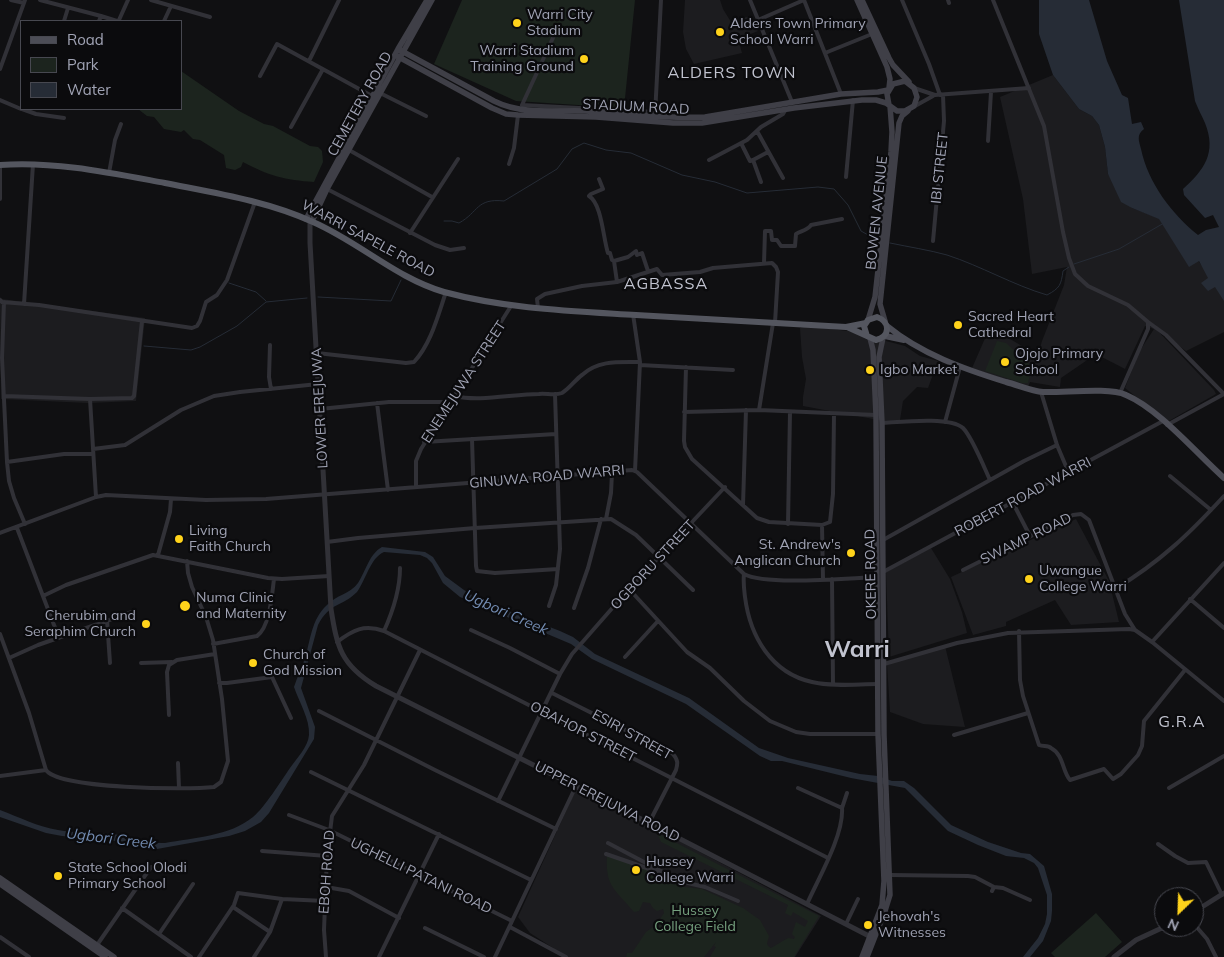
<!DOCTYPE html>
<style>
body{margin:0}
#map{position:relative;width:1224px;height:957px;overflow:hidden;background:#101012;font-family:Mulish,sans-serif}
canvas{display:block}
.legend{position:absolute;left:20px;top:20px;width:162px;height:90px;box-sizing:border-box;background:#0b0b0d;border:1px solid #474850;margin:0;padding:6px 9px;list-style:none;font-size:15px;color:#a0a3b4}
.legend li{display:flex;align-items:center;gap:10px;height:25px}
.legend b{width:25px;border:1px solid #474850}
.north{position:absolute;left:1154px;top:887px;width:50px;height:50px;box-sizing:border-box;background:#0b0b0d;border:1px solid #474850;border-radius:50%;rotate:204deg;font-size:14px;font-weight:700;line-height:20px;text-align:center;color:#a0a3b4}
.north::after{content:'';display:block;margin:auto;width:18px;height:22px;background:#ffd31b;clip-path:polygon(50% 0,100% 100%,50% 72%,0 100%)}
</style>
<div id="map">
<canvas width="1224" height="957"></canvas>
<ul class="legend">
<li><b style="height:6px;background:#4c4d56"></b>Road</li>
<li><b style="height:14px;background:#1c241e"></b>Park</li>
<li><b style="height:14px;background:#262c36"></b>Water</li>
</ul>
<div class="north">N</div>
</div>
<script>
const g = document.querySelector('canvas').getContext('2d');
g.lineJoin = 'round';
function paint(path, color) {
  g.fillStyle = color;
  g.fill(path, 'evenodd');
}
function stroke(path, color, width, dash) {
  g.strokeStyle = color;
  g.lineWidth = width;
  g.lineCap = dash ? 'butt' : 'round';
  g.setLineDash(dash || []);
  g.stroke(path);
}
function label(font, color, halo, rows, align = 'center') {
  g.font = font + ' Mulish,sans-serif';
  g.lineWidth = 4.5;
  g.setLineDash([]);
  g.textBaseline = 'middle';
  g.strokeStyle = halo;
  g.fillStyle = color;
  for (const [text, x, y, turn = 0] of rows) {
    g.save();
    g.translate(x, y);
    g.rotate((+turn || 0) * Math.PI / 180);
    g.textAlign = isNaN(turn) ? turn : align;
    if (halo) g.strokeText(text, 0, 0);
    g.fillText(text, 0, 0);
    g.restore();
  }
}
paint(new Path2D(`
 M685,0H720L723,9L731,22L750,16L758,31L738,39L742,53L694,64L686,49L683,32Z
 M1053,75L1079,109L1092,116L1099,125L1105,147L1108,174L1132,208L1170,222L1224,296V332L1186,351L1156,329L1214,390L1216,394L1167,422L1125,388L1139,352L1154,329L1145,326L1125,369L1096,354L1061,378L1060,387L1030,382L1028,387L972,368L990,327L1037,355L1035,365L1042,341L1064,285L1067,267L1032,274L1023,199L1000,97Z
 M0,297L2,299L145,318L136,401L88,403L1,399Z
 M805,326L848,331L905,346L920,356L938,361L928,388L917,387L903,401L900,420L884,421L803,406V397L806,379L802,357L800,328Z
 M1076,519L1109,581L1119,622L1071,625L1055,600L1006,622V626L973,635L951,577Z
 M931,548L950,579L962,612L967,633L889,657L886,572Z
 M945,646L965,727L923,724L890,712L887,664Z
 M577,787L821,916L795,957H567L530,933L518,917Z`), '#1c1c1f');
paint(new Path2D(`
 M462,0H635L624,108L516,101L434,64Z
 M181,71L239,111L264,124L273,126L310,146L318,147L322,151L323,162L314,182C285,180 269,176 243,162L241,167L235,170L226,168L224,155L200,140L193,139L184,130L181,132L164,129L154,117L147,116L138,109H181Z
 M997,341L1006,343L1032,367L1028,383H1022L985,371Z
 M657,833L819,916L794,957H710L716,947L714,946L716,942L704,957H626L627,953H632L646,932L656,925L664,913L663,909L657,911L653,908L650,903L643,902L639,911L634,912C615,889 605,887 607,855L659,874L685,887L702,889L743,908L760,920L769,936L767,943L768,946L771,948L788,938L794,939L795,937L792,934L796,922L805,927L808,921L793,912L791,916L785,913L788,905L661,842Z
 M1096,913L1122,942L1105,957H1055L1051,953Z`), '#1c241e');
paint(new Path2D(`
 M1039,0H1089L1107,61L1122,95L1128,98L1132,124L1141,122L1144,129C1136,135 1139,141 1141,149C1148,183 1172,214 1198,235L1206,230L1219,227L1213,215L1205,218L1184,195L1183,189C1204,170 1217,153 1205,123C1202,116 1198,109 1195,101L1179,0H1224V301L1215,287L1208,291L1201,283L1208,278L1199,261L1189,267L1159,219L1132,208L1121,202L1108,174L1105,147L1099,125L1092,116L1079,109L1053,75L1039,34Z
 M382,547L425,552L433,557L445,576L464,590L480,600L560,631L573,637L595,654L689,698L759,748L788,758L860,774L878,776L892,781H904L914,788L951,825L988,842L1021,853L1030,854L1044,866L1052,894V911L1051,921L1043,941L1030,957H1023L1038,938L1045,924L1047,914V895L1038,868L1034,863L1024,858L1006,856L978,845L948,831L905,788L851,778L782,761H771L760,756L686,704L592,659L571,644L460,597L443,583L432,563L427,558L420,555L384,552C370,558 366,580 357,592C342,607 330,602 318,625L301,688L315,727L314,739L269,813L261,822L245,831L229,836L157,849L127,842L62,836L46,833L0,817V810C19,817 38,827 58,830C79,834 100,832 120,835C135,837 150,844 165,843C193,838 230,836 253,817C265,807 281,781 290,768C297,758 308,747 309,735C310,719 299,702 294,687C297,677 302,668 305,658C311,639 311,620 327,605C336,595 350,594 358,583C366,571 369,554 382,547Z`), '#262c36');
stroke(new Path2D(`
 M444,221H452L459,223C479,212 476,198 504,201L557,169L572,149L584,143L606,150L631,153L682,175L715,182L747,193L818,187L834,189L848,205L861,231L877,240
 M890,243C909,247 929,250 947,255C981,266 1013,285 1047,295C1060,288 1061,285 1063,271L1069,267
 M1074,264L1119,249L1164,223
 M229,283L256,292L266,301
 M318,297L391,301L401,280
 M144,346L191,350L200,347L237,326L266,302L307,298`), '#262c36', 1);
stroke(new Path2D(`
 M11,0L24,3
 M40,0L101,16
 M151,0L210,17
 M750,0L792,102
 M804,0L841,94
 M902,0L929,64L940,95
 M948,0L949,3
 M993,0L1044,126L1063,232L1069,258L1075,274L1088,286L1128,305L1148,322V329L1120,393
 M758,20L804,0
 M64,21L68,8
 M99,21L101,16L117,21L119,20L128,0
 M164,21L171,6
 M825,53L872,34
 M309,61L339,0
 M0,69L25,0
 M260,76L277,44L372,96
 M914,88L935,95L1029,88
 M380,93L426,116
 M0,100L21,109
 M522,105L655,112
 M522,105L558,27
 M915,106L933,96
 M22,109L36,114L64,118
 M655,115L661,0
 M291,127L323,69
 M757,131L783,178
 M988,141L991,92
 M741,143L750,161L753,160L761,182
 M349,150L432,197
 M709,160L747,140L761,127L783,114L786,109
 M753,160L768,152
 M509,164L514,148L518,115
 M109,173L115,140L121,124
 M846,177L853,100
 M599,179L603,189L591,194L589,196C602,204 603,238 608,253H610L612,260L614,261L617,282
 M327,189L435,245L450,250L464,248
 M0,199V165
 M410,233L458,159
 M933,241L944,121L943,95
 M614,261L628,257L636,251L637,255L642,253L648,271
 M764,263L765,231H771L772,240H777L781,246H795L796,234C801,231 808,230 811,225L842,219
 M0,300L2,302L39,305L192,328L197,326L200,321L206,302L217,295L227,280L255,202
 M4,302L2,358L7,462L9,481L14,498L25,524
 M24,304L33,164
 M538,308L537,299L545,294L582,286L617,282L657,269L662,275L700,272L713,268L772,263L776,267L778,272L775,323
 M633,314L640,362L635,471
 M1148,322L1166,335L1224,394
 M270,345L269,377L271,389
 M317,353L406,363L414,362C431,344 438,315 446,292
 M640,365L733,370
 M686,367L684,441L685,447L692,459L757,518L769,522L822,525L830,522L833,494L834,414
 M1041,392L1057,445L1068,471
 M4,396L90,399L132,398L134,396L142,321
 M455,396C479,402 513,394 539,394C546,393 555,396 562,393C569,389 575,380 582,375C598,360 619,362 640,362
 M90,399L96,497
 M377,403L388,490
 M320,409L389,402H451
 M759,410L773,323
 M684,412L759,410L876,415
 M945,422L960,367
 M882,423C900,422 950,416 963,428C972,437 984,467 990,480
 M1167,425L1224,394
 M472,439L476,566L477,571L495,573L558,569
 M424,442L556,434
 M93,449L125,445L181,410L214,396L240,392L318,384
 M7,462L64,454H93
 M1170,476L1211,510
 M416,487V461L421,449L511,306
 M1012,501L1030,536
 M743,505L746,410
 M606,519L611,493L612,473
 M788,524L790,412
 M822,525L823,579
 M17,528L59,638
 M0,533L96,497L106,495L206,500L266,499L632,470L637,472L744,574C766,586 848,578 877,577
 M883,540L1024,461L1057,445
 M327,542L358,538L475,528L611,519L636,535L693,590
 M158,555L170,512L171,499
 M963,570L1073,515L1081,514L1089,520L1125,614L1135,630
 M883,572L1163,421
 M744,574C743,582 744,589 745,597C750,636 771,673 812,682C833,687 857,684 878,684
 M832,579L833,684
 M629,589L687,652L710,668L744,701L770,721L796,732L810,734H878
 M1115,589C1160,562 1189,534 1224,496
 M43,596L66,585L153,555L268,578L282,579L329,576
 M1190,599L1224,628
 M549,606L556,585L560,549L555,394
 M574,608L588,568L601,519
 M107,620L110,663
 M471,630L510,648L560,674
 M384,631C393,611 400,591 400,568
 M1019,631L1020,680L1023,696L1039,745C1043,747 1048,745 1051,748C1064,755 1062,771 1070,780L1104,769L1113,779L1121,774L1138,755L1142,746L1144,721L1185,670
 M0,634L29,713L46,770C59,789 188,790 214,787L221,782L228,761L222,699L213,640L206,617L192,587L188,573L187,561
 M337,642C353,630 364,624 384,631L828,858
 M1152,642L1224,563
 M213,644L257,636C270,627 272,594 274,579
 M625,657L658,621
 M9,658L38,645L132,612
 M141,663L172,662
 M884,664L957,643L1008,633L1129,629L1135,630L1152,642L1224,701
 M219,683H227L272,677L291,718
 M552,693L673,754C678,760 678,763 676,770L649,823
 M319,711L435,770L556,829
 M169,715L167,672L169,665L177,660L215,654
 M954,735L1028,713
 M178,763L179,788
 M311,772L531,880
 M0,776L46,770
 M798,788L842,808C844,835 818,879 807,904
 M1169,788L1224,756
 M498,801L560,674L572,654L629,589L725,487
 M842,808L847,793
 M289,815L329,830L512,921
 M608,843L663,872
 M1158,844L1175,856L1188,863L1206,862L1222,895
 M262,851L327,856
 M606,854L661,873L679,881L705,887L738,901
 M890,875L968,876L975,877L994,887L992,891
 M326,887L349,891L399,918
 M994,887L1003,888L1030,900
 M282,899L325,901
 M233,907L270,932
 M122,908L191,957
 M846,924L858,899
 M1194,924L1207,939L1216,957
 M510,927L566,957
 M425,928L484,957
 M159,934L193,884
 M0,937L29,957
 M97,945L151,867
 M199,957L234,905L238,893L282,899L270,932L254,957
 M326,957L324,930L327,856L332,816L364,765L420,650
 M379,957L439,834
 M495,957L576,786`), '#313137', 4);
stroke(new Path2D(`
 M310,220V243L331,609C337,647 341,665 376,686L649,823L869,936
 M1194,912L1224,893
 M1114,957L1136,940L1164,927`), '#313137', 5);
stroke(new Path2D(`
 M857,0L887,67L890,79L889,88
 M862,0L889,58L893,65L909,82
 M398,49L494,101C522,115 554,110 585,111C625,113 665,119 705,117L841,94L878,92L888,90
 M395,55L492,108L506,114L518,115L596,117L673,123H702L794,108L862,100H876L886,103L897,111H905L914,106L917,97L914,88L905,81L893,84L887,94L889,105
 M306,219L398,49L427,0
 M312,221L327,189L432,0
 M868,320L875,297L891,152L892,132L890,106
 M885,321L880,304L899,123L902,116L908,111
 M0,878L114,957
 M0,884L105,957
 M862,957L882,905L884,881L878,734L876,415L873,350L870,338
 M867,957L885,911L890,895L884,735L882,423L879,357L883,338`), '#3f3f47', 5.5);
stroke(new Path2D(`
 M887,326C921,354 964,369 1006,382C1018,385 1031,391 1043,392C1064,393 1109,387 1126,395C1159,409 1196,453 1224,478
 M885,336L904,340`), '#4c4d56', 6);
stroke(new Path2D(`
 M0,165C55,161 111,173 165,183C215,193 267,201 313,222C359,242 396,278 444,292C507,309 571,311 636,315C706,319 776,323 846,327L866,323
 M847,327L876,340C890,337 891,322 877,317L868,320L864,326L867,336`), '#54565f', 6);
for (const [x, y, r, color] of [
 [517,23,5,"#ffd31b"],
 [720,32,5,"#ffd31b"],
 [584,59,5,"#ffd31b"],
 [958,325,5,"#ffd31b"],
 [1005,362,5,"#ffd31b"],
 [870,370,5,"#ffd31b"],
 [179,539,5,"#ffd31b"],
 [851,553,5,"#ffd31b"],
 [1029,579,5,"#ffd31b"],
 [185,606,6,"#ffd31b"],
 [146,624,5,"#ffd31b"],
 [253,663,5,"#ffd31b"],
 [636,870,5,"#ffd31b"],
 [58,876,5,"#ffd31b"],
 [868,925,5,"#ffd31b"]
]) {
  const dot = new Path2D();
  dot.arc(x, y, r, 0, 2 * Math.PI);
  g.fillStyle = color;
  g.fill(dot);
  stroke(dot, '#0b0b0d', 2);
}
label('14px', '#a0a3b4', '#0b0b0d', [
 ["Warri City",527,15],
 ["Stadium",527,31],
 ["Alders Town Primary",730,24],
 ["School Warri",730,40],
 ["Warri Stadium",574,51,"right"],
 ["Training Ground",574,67,"right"],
 ["Sacred Heart",968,317],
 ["Cathedral",968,333],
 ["Ojojo Primary",1015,354],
 ["School",1015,370],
 ["Igbo Market",880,370],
 ["Living",189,531],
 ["Faith Church",189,547],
 ["St. Andrew's",841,545,"right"],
 ["Anglican Church",841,561,"right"],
 ["Uwangue",1039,571],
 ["College Warri",1039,587],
 ["Numa Clinic",196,598],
 ["and Maternity",196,614],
 ["Cherubim and",136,616,"right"],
 ["Seraphim Church",136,632,"right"],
 ["Church of",263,655],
 ["God Mission",263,671],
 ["Hussey",646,862],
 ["College Warri",646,878],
 ["State School Olodi",68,868],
 ["Primary School",68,884],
 ["Jehovah's",878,917],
 ["Witnesses",878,933]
], 'left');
label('14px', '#a0a3b4', '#0b0b0d', [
 ["CEMETERY ROAD",360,104,-61],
 ["STADIUM ROAD",636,107,3],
 ["IBI STREET",940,168,-84],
 ["BOWEN AVENUE",877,213,-84],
 ["WARRI SAPELE ROAD",368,239,28],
 ["ENEMEJUWA STREET",464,382,-57],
 ["LOWER EREJUWA",320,408,-93],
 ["GINUWA ROAD WARRI",547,477,-5],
 ["ROBERT ROAD WARRI",1023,497,-28],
 ["SWAMP ROAD",1026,539,-26],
 ["OGBORU STREET",653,565,-47],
 ["OKERE ROAD",871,574,-91],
 ["OBAHOR STREET",583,732,27],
 ["ESIRI STREET",632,735,29],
 ["UPPER EREJUWA ROAD",607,802,27],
 ["EBOH ROAD",327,872,-86],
 ["UGHELLI PATANI ROAD",421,876,26]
]);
label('14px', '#75a07e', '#0b0b0d', [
 ["Hussey",695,911],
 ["College Field",695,927]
]);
label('italic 15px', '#738cb2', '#0b0b0d', [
 ["Ugbori Creek",506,613,24],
 ["Ugbori Creek",111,839,7]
]);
g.letterSpacing = '1px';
label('16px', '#c1c3cf', '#0b0b0d', [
 ["ALDERS TOWN",732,73],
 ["AGBASSA",666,284],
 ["G.R.A",1182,722]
]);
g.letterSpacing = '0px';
label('bold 24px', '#c1c3cf', '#0b0b0d', [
 ["Warri",857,650]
]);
</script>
